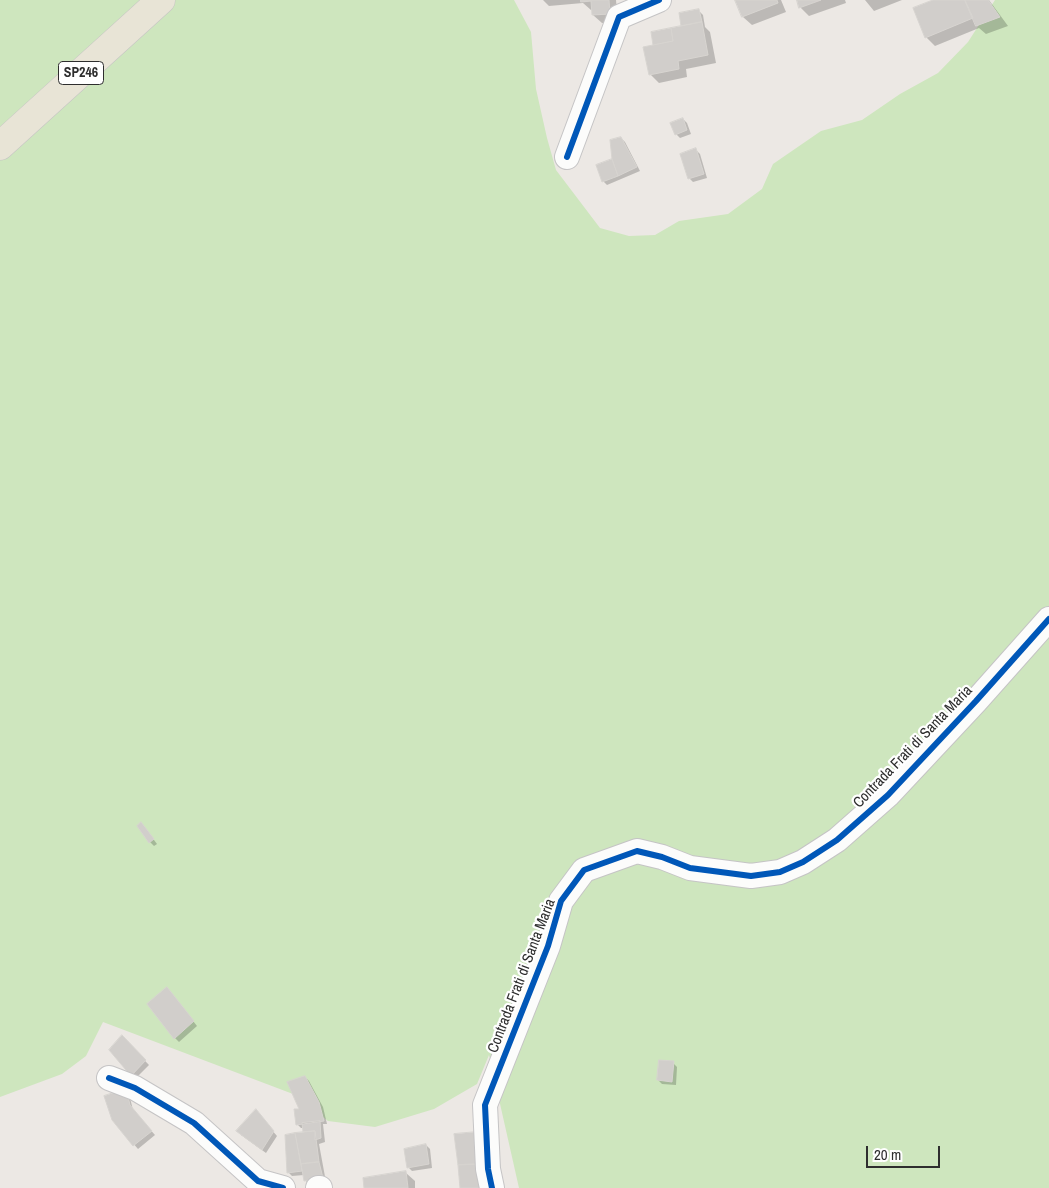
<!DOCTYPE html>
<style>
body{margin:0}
#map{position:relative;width:1049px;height:1188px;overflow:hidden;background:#ece8e4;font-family:"Archivo Narrow",sans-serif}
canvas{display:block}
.scale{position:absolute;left:866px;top:1146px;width:74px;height:22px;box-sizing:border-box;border:2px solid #2e2e2e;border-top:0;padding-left:6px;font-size:15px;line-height:18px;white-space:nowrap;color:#2e2e2e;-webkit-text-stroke:4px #fff;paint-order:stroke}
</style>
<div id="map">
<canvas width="1049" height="1188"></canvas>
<div class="scale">20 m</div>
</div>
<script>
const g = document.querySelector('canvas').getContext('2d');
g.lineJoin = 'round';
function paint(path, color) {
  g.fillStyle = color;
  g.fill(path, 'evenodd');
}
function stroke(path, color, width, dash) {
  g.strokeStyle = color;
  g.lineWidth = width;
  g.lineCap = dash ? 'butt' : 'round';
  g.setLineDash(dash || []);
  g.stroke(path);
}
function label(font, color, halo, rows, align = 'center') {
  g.font = font + ' "Archivo Narrow",sans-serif';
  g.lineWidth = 4.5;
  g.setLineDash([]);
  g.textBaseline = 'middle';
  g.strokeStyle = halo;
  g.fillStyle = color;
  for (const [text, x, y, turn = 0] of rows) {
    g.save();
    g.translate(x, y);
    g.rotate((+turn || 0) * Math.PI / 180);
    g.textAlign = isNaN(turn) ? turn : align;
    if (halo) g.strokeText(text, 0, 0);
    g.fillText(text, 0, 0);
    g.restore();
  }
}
paint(new Path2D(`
 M0,0H514L531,32L536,89L547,138L556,170L600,228L629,236L655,235L679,221L728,214L762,189L773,164L821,131L862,120L900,94L938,73L968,42L995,0H1049V1188H519L489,1055L477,1084L434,1109L375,1127L328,1121L293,1094L103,1022L86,1056L62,1074L0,1097Z`), '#cee6be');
paint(new Path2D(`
 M543,0H616L618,22L602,23L593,15V10H591L583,3L549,6Z
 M737,0H781L786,12L752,25L743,17Z
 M798,0H845L846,3L809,16L800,7Z
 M865,0H902L874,11Z
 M937,0H989L1008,26L986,34L979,28L935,46L926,37Z
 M699,11L703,15L705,27L710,32L716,63L686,69L687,77L659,83L650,74L656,46L684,27L682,25Z
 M683,119L687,123L691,134L680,138L676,134Z
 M621,138L625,142L640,171L607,185L603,181Z
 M696,150L700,154L707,178L693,182L689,178Z
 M145,828L157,844L154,846L150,842Z
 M171,993L197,1026L179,1042L175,1038Z
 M122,1037L149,1065L135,1079L131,1075Z
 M673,1063L677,1067L676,1085L662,1084L658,1080Z
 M305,1077L309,1081L323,1107L327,1124H323L325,1142L319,1144L326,1182L309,1184L305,1180L304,1175L292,1176L288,1172L286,1136L304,1133V1128H301L297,1124L301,1111Z
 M129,1094L133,1110L155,1135L138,1149L113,1120Z
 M259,1115L277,1136L266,1153L241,1135Z
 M426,1145L430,1149L432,1168L412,1171L408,1167Z
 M406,1173L415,1181V1188H365Z`), '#0003');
const building = new Path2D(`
 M581,0H609L610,14L592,15L591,1L581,2Z
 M735,0H777L778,3L742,17Z
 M797,0H821L799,8Z
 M933,0H965L973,18L925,38L913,8Z
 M965,0H988L1000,17L976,26Z
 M699,9L702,22L681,26L679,13Z
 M702,22L708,55L678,61L679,69L649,75L643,47L673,41L671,28Z
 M671,28L673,41L653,45L651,32Z
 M683,118L687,130L675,135L670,123Z
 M621,137L637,167L618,176L612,159L610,140Z
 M696,148L704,174L688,179L680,154Z
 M612,159L618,176L602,182L596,165Z
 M141,822L154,839L149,843L137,826Z
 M167,987L194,1021L174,1039L147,1004Z
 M122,1035L146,1060L131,1076L109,1050Z
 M659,1060L674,1061L672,1082L657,1080Z
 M305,1076L319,1102L324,1121L296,1125L294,1109H299L287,1082Z
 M126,1089L130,1105L152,1131L133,1146L112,1120L104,1096Z
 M256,1109L274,1131L262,1150L236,1131Z
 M320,1121L321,1138L315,1140V1131L303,1132L302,1123Z
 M315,1131L319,1162L301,1164L295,1133Z
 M477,1132L482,1164L458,1165L454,1134Z
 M295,1133L302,1171L287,1173L285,1135Z
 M426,1144L429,1164L407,1168L404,1149Z
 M319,1162L323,1178L304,1181L301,1164Z
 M482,1164L485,1188H460L458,1165Z
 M406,1171L408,1188H364L363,1178Z`);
paint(building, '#d1cecb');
stroke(building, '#d7d4d0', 1);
const street = new Path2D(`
 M567,157L619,17L659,0
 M109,1078L135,1088L194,1123L258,1181L283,1188
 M318,1188H320
 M492,1188L488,1169L485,1105L548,946L561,901L584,870L637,851L662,857L690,868L751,876L780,872L803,862L837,840L888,795L976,701L1049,619`);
const primary = new Path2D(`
 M0,146L161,0`);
stroke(street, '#c5c4c5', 26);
stroke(primary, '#c6c5c4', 29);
stroke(street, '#fcfcfb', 24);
stroke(primary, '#e8e4d6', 28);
stroke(new Path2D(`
 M567,157L619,17L659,0
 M109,1078L135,1088L194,1123L258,1181L283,1188
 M492,1188L488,1169L485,1105L548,946L561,901L584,870L637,851L662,857L690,868L751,876L780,872L803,862L837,840L888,795L976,701L1049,619`), '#0057b8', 6);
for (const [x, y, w] of [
 [81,73,45]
]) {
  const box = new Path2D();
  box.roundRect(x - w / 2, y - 11.5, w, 23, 4);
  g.fillStyle = '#fff';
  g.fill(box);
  stroke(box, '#2e2e2e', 1);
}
label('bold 14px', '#2e2e2e', null, [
 ["SP246",81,73]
]);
label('15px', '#2e2e2e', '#fff', [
 ["Contrada Frati di Santa Maria",913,747,-46],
 ["Contrada Frati di Santa Maria",522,976,-69]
]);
</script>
